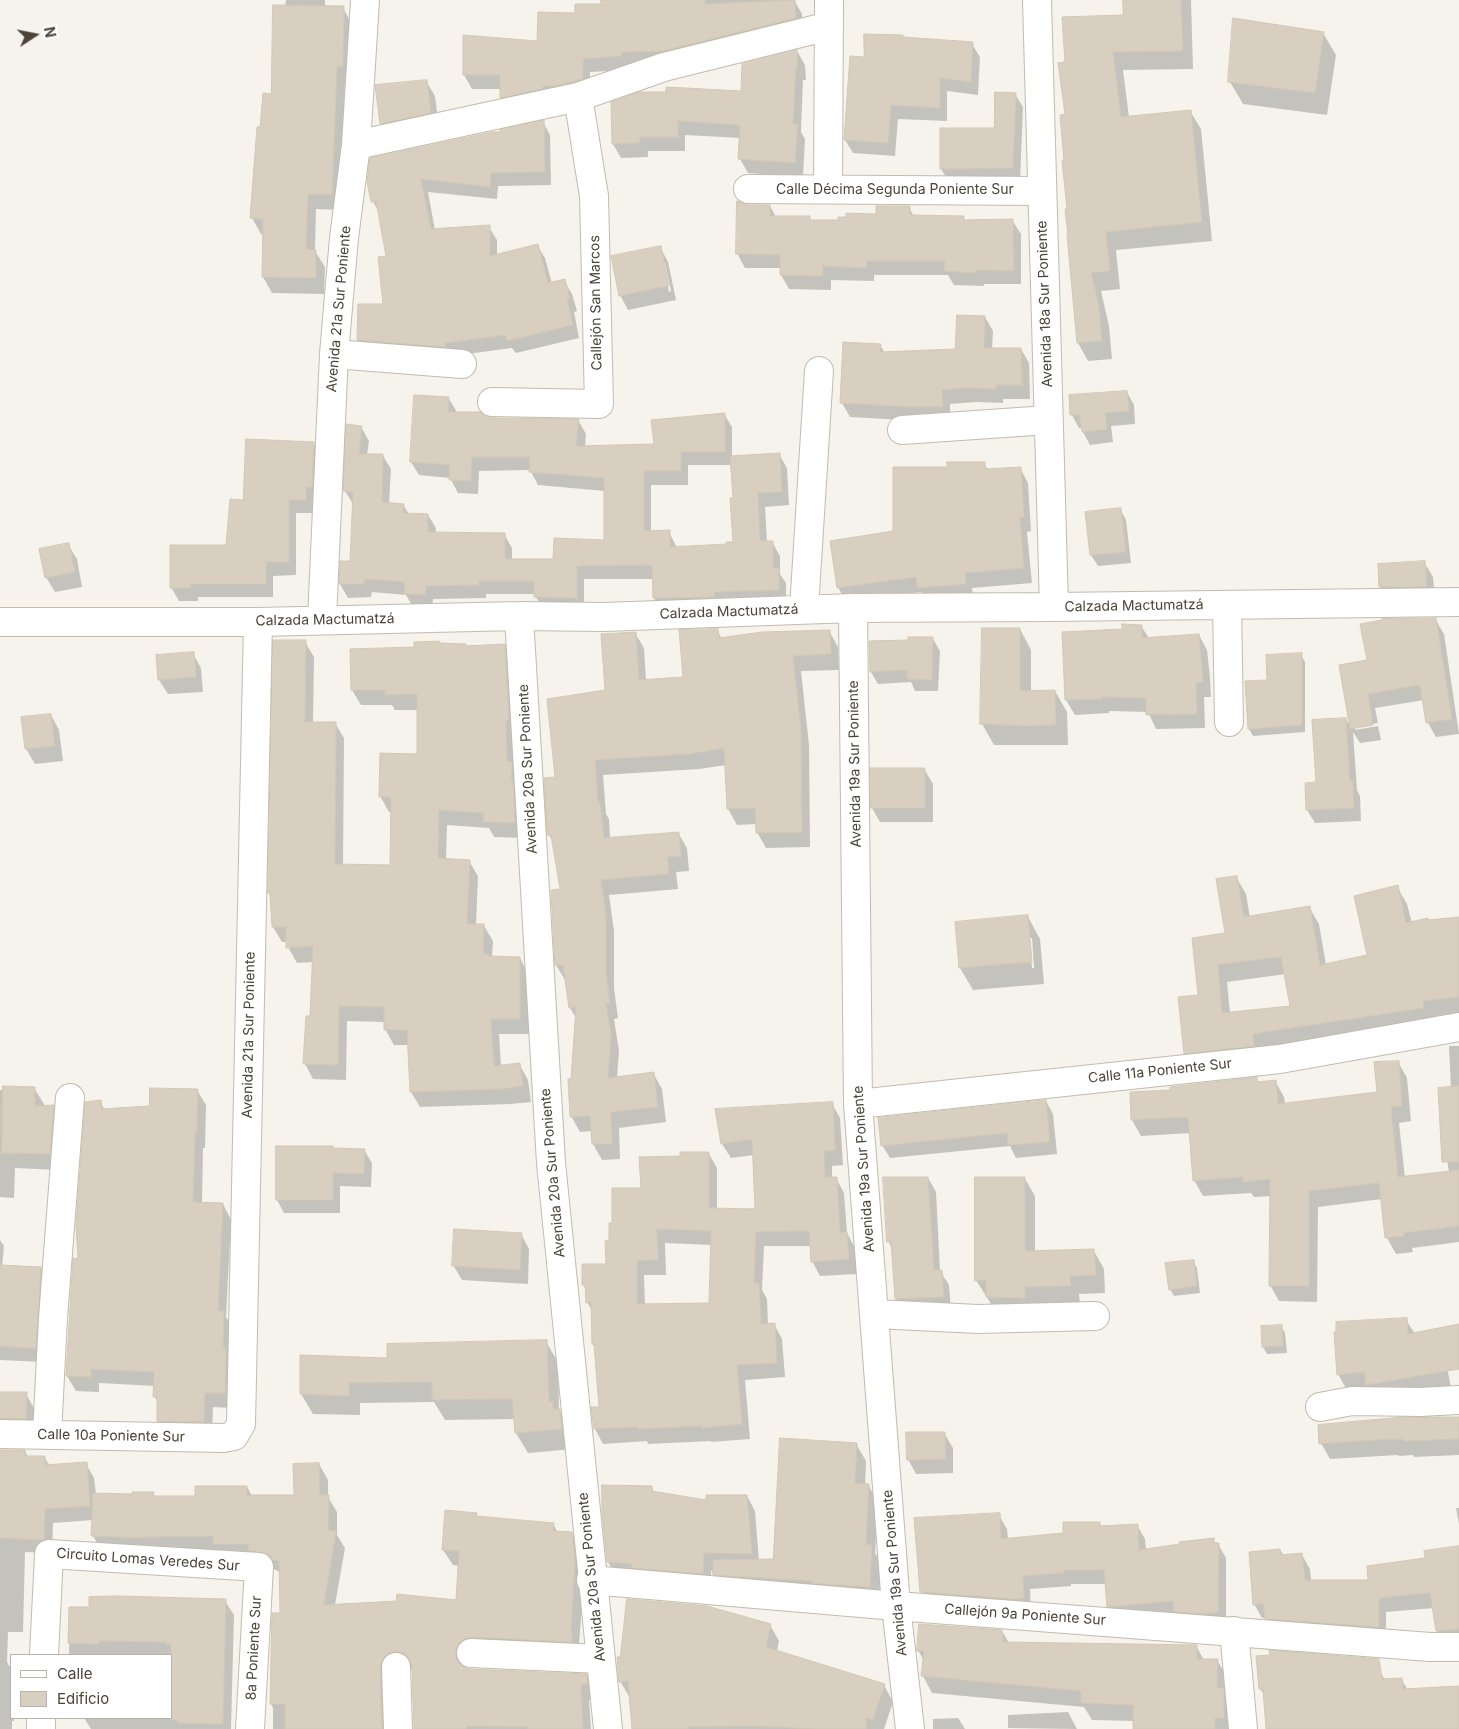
<!DOCTYPE html>
<meta charset="utf-8">
<style>
body{margin:0}
#map{position:relative;width:1459px;height:1729px;overflow:hidden;background:#f6f3ec;font-family:Inter,sans-serif}
canvas{display:block}
.legend{position:absolute;left:10px;top:1654px;width:162px;height:65px;box-sizing:border-box;background:#fff;border:1px solid #b7b4b0;margin:0;padding:6px 9px;list-style:none;font-size:15px;color:#4b4439}
.legend li{display:flex;align-items:center;gap:10px;height:25px}
.legend b{width:25px;border:1px solid #b7b4b0}
.north{position:absolute;left:10px;top:10px;width:50px;height:50px;-webkit-text-stroke:4px #fff;paint-order:stroke;rotate:79deg;font-size:14px;font-weight:700;line-height:20px;text-align:center;color:#4b4439}
.north::after{content:'';display:block;margin:auto;width:18px;height:22px;background:#4b4439;clip-path:polygon(50% 0,100% 100%,50% 72%,0 100%)}
</style>
<div id="map">
<canvas width="1459" height="1729"></canvas>
<ul class="legend">
<li><b style="height:6px;background:#fff"></b>Calle</li>
<li><b style="height:14px;background:#d8cfc1"></b>Edificio</li>
</ul>
<div class="north">N</div>
</div>
<script>
const g = document.querySelector('canvas').getContext('2d');
g.lineJoin = 'round';
function paint(path, color) {
  g.fillStyle = color;
  g.fill(path, 'evenodd');
}
function stroke(path, color, width, dash) {
  g.strokeStyle = color;
  g.lineWidth = width;
  g.lineCap = dash ? 'butt' : 'round';
  g.setLineDash(dash || []);
  g.stroke(path);
}
function label(font, color, halo, rows, align = 'center') {
  g.font = font + ' Inter,sans-serif';
  g.lineWidth = 4;
  g.setLineDash([]);
  g.textBaseline = 'middle';
  g.strokeStyle = halo;
  g.fillStyle = color;
  for (const [text, x, y, turn = 0] of rows) {
    g.save();
    g.translate(x, y);
    g.rotate((+turn || 0) * Math.PI / 180);
    g.textAlign = isNaN(turn) ? turn : align;
    if (halo) g.strokeText(text, 0, 0);
    g.fillText(text, 0, 0);
    g.restore();
  }
}
paint(new Path2D(`
 M286,0H325V7L343,8L352,24L351,82L345,83L341,210L316,209L315,251L325,267L324,294L272,293L263,277L264,234H261L252,218L261,129L272,95Z
 M661,0H794L802,14L803,32L629,70L590,72V92L509,111L501,98V89H472L464,75L538,43L577,15L603,5Z
 M1125,0H1191L1193,69L1123,70L1129,117L1190,111L1201,129L1212,241L1116,250L1120,289L1101,291L1109,326L1112,359L1088,361L1078,343L1069,236L1066,161L1067,63L1125,16Z
 M1323,33L1336,55L1327,115L1243,104L1230,82Z
 M903,38L972,44L980,57L978,95L947,91V121L898,119L895,156L853,153L845,140Z
 M797,51L805,65L806,80H803L801,132L805,139L803,177L748,173L740,159L741,138L685,135V151H648V157L621,158L613,144L742,92Z
 M426,81L435,96L439,127L390,138L381,123Z
 M1015,94L1023,107L1020,181L949,182L941,169L995,129Z
 M543,122L550,135L551,185L498,186L497,199L428,192L435,230L489,227L497,240V256L537,245L545,258L552,284L564,281L572,294L577,311L574,312L579,338L516,353L512,348L452,356L366,353L358,340L385,306L388,257L379,213L373,201L501,134Z
 M748,206H770L776,217L810,218L812,221L839,222L878,215L909,207L914,217H963L965,221L1012,220L1021,234V284H984V286L954,285L948,275H874V281L831,280V290L789,289L781,275V268H745L737,253Z
 M660,247L668,262L676,300L628,310L620,295ZM663,262H665L671,291L669,292Z
 M985,317L993,331L992,350L1021,349L1029,363L1030,399H1003V403L976,402L950,404V421H921L850,417L842,403L880,345L885,353L956,351Z
 M1127,392L1134,405L1135,424L1111,426L1113,442L1090,445L1083,432L1082,428H1079L1072,415Z
 M449,399L457,412L492,419L578,420L586,434L585,447L655,445L724,414L732,427V457L779,454L787,468L789,505L765,507L767,542H772L780,556V574L786,583V604L662,612L654,598V579H584V612L544,611L536,597V594H486V598L433,599L432,608L413,607L406,595L372,592L371,597L348,598L340,584L351,562L353,504L345,491L361,427L369,441L367,455L383,456L391,469L389,504L403,505L409,514L428,515L436,528L435,533L504,534L512,548V560H555L605,541V491L538,485L530,470L479,471L478,494L458,493L450,478L419,475L411,462ZM688,465H732L735,499L734,543L728,545L677,548L669,532H651V485H688Z
 M314,444L321,457L319,500L313,499V513H296V575L273,576V597H198V601H179L171,587L228,546L245,502Z
 M984,463L988,470L1020,468L1028,483L1031,531L1027,532L1032,583L972,588L973,598L926,602L921,592L846,602L838,587L895,532L948,469Z
 M1120,509L1126,520L1131,563L1098,566L1091,555L1086,513Z
 M68,545L77,559L82,587L55,592L46,577Z
 M1424,562L1433,577L1435,601L1389,602L1381,587Z
 M1435,619L1444,634L1459,734L1436,737L1428,723L1424,700L1375,708L1378,723L1355,727V730L1378,726L1381,740L1360,743L1353,732L1357,790L1360,796L1361,821L1315,823L1307,810L1346,719L1351,728L1368,661Z
 M1141,626L1149,638L1199,635L1207,650L1210,677L1211,697H1204L1205,728L1156,729L1148,712L1109,711V713L1075,715L1066,700L1064,633L1123,630Z
 M983,629H1020L1031,650V692L1055,691L1067,712L1068,745H994L982,724Z
 M717,630L722,639L829,631L838,647L839,670L801,671L809,745L810,847L766,848L757,832V824L737,825L728,809L726,765L699,769L603,775L606,814L609,819L610,838L678,833L687,848L689,871L676,872L678,889L609,895L614,931V988L618,1018L614,1019L619,1051L617,1078L653,1073L662,1089L666,1122L619,1128L620,1159L602,1160L593,1144L592,1131L580,1132L571,1116L576,1018L570,1008L565,980L556,965L561,890L554,843L549,835L557,778L606,691L635,633L644,648L646,681L684,678Z
 M933,639L940,651L938,691H915L911,682L878,684L871,672L870,642Z
 M305,642L314,657L313,723H335L344,738L343,866H391L392,812H389L380,796L418,755L419,710H395L392,705H361L352,690L351,650L416,649L440,645H465L467,647L504,646L513,661L524,838L494,837L489,828L447,825L446,860L469,861L478,876L476,925L484,926L493,941L492,958H520L528,974L529,1034H499L501,1066L519,1064L528,1080L531,1102L511,1104L420,1107L411,1092L409,1045H394L385,1029V1022L347,1021L346,1080L313,1079L305,1064L312,1018L313,962L297,963L288,947L287,942H282L273,927L272,897L269,893Z
 M193,654L201,668L203,692L168,694L159,680Z
 M1301,655L1305,662V732L1253,736L1249,729L1268,681Z
 M51,715L59,730L63,761L35,764L26,749L23,718Z
 M924,769L933,784V822H880L872,808Z
 M1236,877L1246,894L1250,918L1309,907L1319,924L1326,965L1368,956L1397,887L1407,904L1412,923L1459,918V1015L1432,1018L1433,1025L1195,1070L1185,1053L1200,996L1226,935ZM1286,974L1292,1007L1230,1013L1227,982Z
 M1028,917L1040,939L1044,984L973,990L960,968ZM1029,938H1032L1034,968H1032Z
 M1449,1046H1459V1242L1412,1248L1413,1252L1396,1254L1387,1238L1382,1199L1318,1207L1317,1302L1279,1301L1270,1285L1271,1196L1254,1197L1251,1193L1203,1196L1194,1180L1191,1133L1141,1136L1132,1120L1171,1092L1256,1079L1258,1083L1275,1081L1284,1097L1285,1104L1378,1093L1398,1062L1407,1078L1411,1121L1399,1123L1405,1178L1449,1172L1441,1120L1451,1088Z
 M34,1088L44,1104V1107L53,1106L62,1122L59,1170L15,1168L14,1198L0,1197V1090Z
 M197,1090L206,1105L205,1148H203L202,1204H223L231,1220L226,1317L232,1328L233,1408L213,1407L212,1437L167,1436L158,1421V1404L155,1397V1386L99,1383V1392L76,1391L67,1376L79,1260L100,1102L105,1110L151,1107Z
 M1046,1101L1053,1114L1057,1154L1016,1158L1010,1146L890,1158L882,1145Z
 M832,1104L840,1118L843,1165L832,1166V1178H836L844,1193L847,1233L855,1248L857,1274L820,1276L812,1261L811,1246H764L762,1290L767,1299L768,1325L774,1324L782,1339L785,1377L745,1380L750,1439L711,1442V1441L648,1444L647,1441L603,1444L595,1429L600,1408L595,1348L593,1344V1312L587,1302V1290L583,1285L607,1265L613,1224L642,1189L681,1157L709,1154L717,1168V1210H756L754,1155L731,1158L722,1144ZM665,1243L712,1245L710,1304L645,1305L644,1275H666Z
 M333,1149L364,1150L372,1163L371,1187L340,1186V1213H284L277,1200Z
 M928,1178L936,1192L940,1271L949,1285L951,1311L904,1313L896,1299L893,1250L888,1241Z
 M1025,1179L1035,1196V1252L1094,1251L1104,1269L1105,1293L1079,1294L1080,1304L998,1315L976,1280Z
 M521,1234L529,1249L528,1284L462,1280L453,1265Z
 M0,1240L4,1246L2,1267L41,1268L49,1282L43,1362L0,1360Z
 M1193,1261L1197,1268L1200,1293L1174,1296L1170,1289Z
 M1406,1320L1415,1334L1459,1325V1366L1447,1367L1451,1388L1347,1390L1338,1374Z
 M1281,1326L1285,1333L1287,1353L1267,1354L1263,1347L1262,1327Z
 M546,1342L558,1362L559,1410L571,1430L573,1449L528,1453L516,1433L515,1419L445,1420L434,1402L360,1403V1415L313,1414L301,1394L302,1357L388,1359Z
 M0,1393L26,1394L34,1408V1432L0,1434Z
 M1459,1418V1455L1414,1457L1413,1455L1399,1456L1398,1455L1330,1459L1321,1443Z
 M944,1433L953,1448V1473L916,1474L908,1459Z
 M856,1444L866,1461L865,1485H868L878,1502L875,1553L881,1563L879,1604L724,1592L711,1570V1588L617,1577L608,1562L651,1487L655,1493L707,1501L747,1496L755,1511L759,1561L774,1560Z
 M0,1451H25L28,1457H44L50,1466L86,1464L94,1478L96,1494L133,1495L153,1493L155,1498L196,1497L247,1487L252,1496H295L319,1464L328,1480V1497L337,1512V1535L345,1548L335,1605L457,1601L459,1566L453,1565L443,1550L476,1514L478,1517L553,1524L558,1533H572L581,1549L584,1577L579,1645L467,1660L464,1668L470,1670L586,1675L595,1691L596,1699L589,1700L591,1729H415L413,1669L406,1667L390,1729H273V1708L271,1704L281,1614L280,1572L270,1567L102,1551L93,1536V1520L53,1523L52,1553L25,1552L23,1632H8L7,1662L11,1669V1718H14V1721H12V1729H0Z
 M1456,1508H1459V1524Z
 M999,1515L1007,1529L1008,1539L1064,1535L1099,1523L1102,1527L1137,1525L1145,1539L1146,1550L1213,1540L1216,1544H1218L1226,1558V1626L1117,1620L1108,1606L1106,1584H1071V1586L1030,1589L1031,1612L930,1606L922,1592Z
 M1459,1547V1644L1445,1645L1437,1631L1434,1608L1386,1612V1641L1275,1632L1266,1618H1262L1254,1604L1280,1550L1284,1556L1302,1555L1310,1569L1311,1582L1369,1581Z
 M225,1601L234,1615L231,1729H91L84,1718H171V1655H69L70,1608Z
 M770,1625L779,1641L777,1651L884,1685L893,1702L884,1729H634L630,1698L620,1681Z
 M1002,1631L1009,1643L1196,1646L1204,1660H1217L1227,1677L1233,1729H1134V1721L1092,1720L1084,1707L932,1693L923,1676L924,1661L918,1650Z
 M1381,1673L1385,1680L1401,1679L1408,1690L1459,1687V1729H1267L1265,1696L1260,1689Z
 M1068,1712L1077,1729L1008,1728V1715Z
 M958,1718L965,1729H933V1719Z`), '#0003');
const building = new Path2D(`
 M601,0H705V4L795,0L796,18L663,51L622,52V56L583,59V79L555,86H543V89L500,98V75H463V35L537,41L538,12L575,13V4H601Z
 M1123,0H1181L1183,51L1113,52L1121,117L1191,110L1202,222L1106,232L1110,271L1091,273L1099,306L1102,341L1077,343L1067,235H1068L1065,209H1067L1062,160H1064L1060,115L1065,114L1058,63L1065,62L1062,17L1123,15Z
 M273,5L344,6L343,66L337,67L332,195L308,194L306,249L316,250V278L262,277L263,219L250,218L257,127H260L263,93L271,94Z
 M1233,18L1324,32L1315,93L1228,82Z
 M864,34L903,35V37L973,42L971,82L940,78V108L891,105L888,143L844,140L850,56L864,57Z
 M797,50L798,67H796L793,124H798L795,163L738,159L740,125L678,121V137H640V143L612,144L611,102L639,92H666V87L741,91L742,64Z
 M427,80L431,113L380,124L375,85Z
 M995,92L1016,93L1013,168L940,169V128H994Z
 M544,120L545,172L491,173L490,187L421,179L431,229L490,225V256L538,244L548,283L565,279L570,298L567,299L573,325L507,341L505,335L445,343V347L357,340L358,304H383L378,257L386,256L376,201L371,202L367,181L370,158L492,132H500V130Z
 M737,201L748,205H770V216H810V220H838V217H846V213L876,214V206H910V215L964,216V220L1013,219L1014,271L977,270V273L944,271L945,261H867V268L823,266V276L780,275V255L736,254Z
 M661,246L669,286L619,296L611,256Z
 M957,315L985,316L984,348H1021L1022,385H996V389L967,388L942,390L943,407H912L840,403L843,342L881,344L880,352L955,349Z
 M1127,391L1129,411L1105,413L1107,429L1082,432L1079,415H1070L1069,395Z
 M414,395L449,397L448,412H481L484,416L492,418L579,419L576,446L654,444L651,420L725,413V452H681V471H644V531L670,530V547L727,544L726,542H733L730,498H733L730,456L780,453L782,492L758,493L760,541H773V568H779V590L714,592V597L653,598L652,565L577,566V598L534,597V581H479V585L426,586L425,595L404,594L405,582L364,579V584H339L340,561H350L353,492L343,491L346,424L362,426L359,454H383L382,502L404,504L403,513L428,514V532L505,533V559H553L554,538L604,540V478L529,472L530,457H472L471,481L449,480L450,465L410,462Z
 M246,439L314,442L312,487H306V500H289V562H266V584H191V588H170V545H226L230,499L243,500Z
 M947,462H985V469L1021,467L1024,517H1020L1024,568L965,573L966,584L917,588L916,577L837,588L830,541L893,531V467H947Z
 M1121,508L1126,552L1090,555L1085,512Z
 M69,543L75,572L45,578L39,549Z
 M1425,561L1427,587H1379L1378,564Z
 M1429,618H1436L1452,719L1426,723L1420,685L1368,694L1373,725L1350,729L1339,665L1367,660L1360,624L1382,620V619Z
 M1122,624L1142,625V638L1199,634L1203,682L1196,683L1197,714L1146,715V698L1101,697L1102,699L1065,700L1062,632L1122,629Z
 M982,628H1020V691L1055,690L1056,725L1027,726L980,724Z
 M718,629L719,638L762,632L830,630L831,654L793,656L801,729L802,832L756,833L755,808L727,809L724,748L689,754L595,760L598,802H600L604,838L679,832L681,856L668,857L669,874L601,880L606,915V971L610,1003H606L611,1035L608,1078L654,1072L658,1107L611,1112L612,1144H592L590,1116L570,1117L568,1079H571L576,1007L569,1008L563,965H555L551,890L560,889L551,835H547L544,778L555,777L547,699L605,690L601,634L636,632L639,680L683,677L679,630Z
 M908,637H933L932,680L907,679V670L870,672L869,641L908,640Z
 M273,640H306L305,722H336L335,864L390,865L391,797H379L380,753L417,754V694L385,695V690H351L350,649L414,647V642L439,641L440,643L466,644V646L505,644L509,720L506,721L507,761L512,762L511,781H513L515,823L483,822L484,813L439,810L438,858L470,860L467,924H484L483,954H488V956L520,957V1019H491L494,1066L520,1063L523,1086L502,1089L410,1092L407,1030H384V1007L339,1006L338,1065L303,1064L306,1016H310L313,946L286,948V927H272L270,893H268Z
 M194,652L196,677L158,680L156,655Z
 M1302,653V725L1248,729L1245,681L1267,680L1266,655Z
 M51,714L55,746L25,749L21,717Z
 M1346,718L1350,781H1353L1354,808L1306,810L1305,783L1316,782L1312,720Z
 M870,768H925V808H871Z
 M1237,876L1244,917L1310,906L1320,965L1367,955L1354,896L1398,885L1406,923L1428,918V920L1459,917V997L1423,1001L1424,1008L1253,1034L1254,1046L1184,1054L1178,997L1198,995L1192,938L1225,933L1216,879ZM1281,957L1290,1006L1222,1013L1218,965Z
 M1028,915L1032,962L959,968L955,922Z
 M1399,1061L1402,1106L1391,1107L1398,1177L1459,1170V1226L1404,1233V1236L1385,1238L1379,1183L1309,1191V1286H1269L1270,1179L1243,1182V1177L1193,1181L1188,1117L1131,1120L1130,1092L1170,1090V1087L1257,1077V1082L1276,1080L1278,1104L1377,1092L1374,1062Z
 M3,1086L35,1087V1106L54,1105L50,1154L2,1153Z
 M1459,1086V1162H1442L1438,1088Z
 M150,1088L198,1089L197,1133H195L193,1202L223,1203L218,1311H224L223,1349H226L225,1393H205L204,1422L157,1421V1397H153L154,1372L91,1369V1377L66,1376L73,1258L78,1259L76,1226L85,1102L101,1100L102,1109L149,1106Z
 M1046,1100L1050,1142L1008,1145L1007,1133L881,1146L878,1118Z
 M833,1102L835,1150L824,1151L825,1177H837L840,1233L847,1232L849,1259L811,1262L809,1231L756,1232L754,1283H759L761,1324L775,1323L777,1363L737,1365L742,1424L702,1428V1426L638,1429V1427L594,1429L591,1407H599L594,1344H592L591,1302L586,1303L585,1285H582V1264H606L605,1241L609,1240V1223H612V1188H641L639,1157L680,1156V1152H709V1208L755,1209L752,1139L721,1144L715,1109ZM657,1229L711,1231L709,1303L637,1304V1261L658,1260Z
 M276,1146H333V1148L365,1149L364,1174L333,1173V1200H276Z
 M883,1177H928L934,1270H942L944,1297L895,1299L891,1241L887,1242Z
 M975,1177H1025V1251L1094,1249L1096,1275L1070,1276L1071,1286L1025,1287V1298L986,1297V1280L975,1281Z
 M454,1229L522,1233L520,1270L452,1266Z
 M1194,1260L1197,1286L1169,1290L1165,1263Z
 M0,1265L41,1267L36,1349L0,1346Z
 M1407,1318L1408,1334L1459,1324V1369L1366,1385L1364,1372L1337,1375L1334,1332H1336V1322Z
 M1282,1325L1283,1346L1262,1347L1261,1326Z
 M547,1340L549,1402H553V1409H560L562,1429L515,1433L512,1399L432,1400V1382L349,1383V1396L300,1394V1355L387,1358V1344Z
 M0,1392H27L26,1419L0,1418Z
 M1404,1417H1459V1439L1404,1441L1403,1439L1388,1440V1439L1319,1444L1318,1425Z
 M906,1432H945L946,1459L907,1460Z
 M780,1438L857,1443L855,1483L869,1484L866,1544L872,1545L870,1587L811,1583V1581L713,1575V1560L773,1559Z
 M0,1450H25V1456H45V1465L87,1462L90,1506L45,1509L44,1540L0,1538Z
 M319,1463L320,1495H329L328,1530L336,1531L324,1605L396,1601L397,1594L456,1600L459,1551L442,1550L445,1510L477,1513L476,1516L554,1523L553,1531L572,1532L575,1560L571,1631H572V1642L472,1637L464,1639L458,1644L455,1653L457,1660L462,1666L470,1669L587,1674L588,1684H581L583,1729H528V1727L466,1726V1729H414L412,1666L409,1659L404,1654L396,1651L387,1654L382,1660L380,1667L382,1729H285V1704H270L272,1613H280L279,1561L273,1560L268,1554L260,1552L248,1551L249,1544H213V1536L142,1537V1538L91,1536L93,1493L132,1494V1492H154L153,1496H195V1486H247V1495H294L293,1464Z
 M602,1485L652,1486V1491L706,1500V1495H747L752,1554L704,1553L703,1574L631,1568L632,1564L607,1562L602,1511Z
 M1000,1513L1001,1539L1063,1533V1522H1100V1526L1138,1524L1139,1550L1180,1544L1179,1542L1214,1538V1543H1219L1218,1612L1204,1614L1174,1612L1173,1601L1107,1607L1104,1570H1064V1573L1023,1576L1024,1598L1015,1599L920,1592L914,1518Z
 M1459,1546V1629L1436,1631L1430,1593L1379,1598V1627L1265,1619L1263,1603L1253,1605L1249,1552L1280,1549L1281,1555L1302,1553L1305,1580H1368L1367,1566L1425,1558L1424,1551Z
 M118,1596L226,1599L223,1724L177,1723V1720H171V1644H166V1642L99,1641V1644L68,1643L69,1607H89V1597Z
 M627,1599L707,1606L771,1624L766,1647L885,1684L873,1720L867,1718L866,1729H817L754,1726L688,1727V1729H632L628,1681L619,1682L617,1657H620Z
 M919,1624L1002,1630L1003,1642L1197,1645V1659H1218L1217,1688H1224V1718H1215V1729H1133V1705L1081,1703V1691L921,1676L924,1651H917Z
 M1269,1650L1379,1659L1382,1679L1402,1678L1403,1689L1459,1686V1729H1266L1263,1689H1259L1256,1656L1270,1655Z`);
paint(building, '#d8cfc1');
stroke(building, '#d3c7b4', 1);
const street = new Path2D(`
 M1037,0L1054,607
 M356,145L578,97L664,67L829,26
 M748,189L1042,191
 M828,189L829,0
 M334,354L462,364
 M492,402L599,404L594,196L578,97
 M902,430L1048,420
 M1227,605L1229,722
 M853,608L858,1104L896,1606L910,1729
 M804,609L819,371
 M519,616L551,1163L608,1729
 M322,619L334,354L344,238L356,145L365,0
 M0,622H258L519,616L603,617L853,608L1054,607L1459,602
 M858,1104L1280,1059L1459,1027
 M875,1314L978,1319L1095,1316
 M1320,1407L1352,1401L1420,1402L1459,1400
 M0,1434L223,1438L234,1436L241,1424L258,622
 M47,1435L53,1318L70,1098
 M591,1580L896,1606L1430,1647H1459
 M1234,1631L1243,1729
 M471,1653L600,1659
 M44,1655L49,1554L259,1567L250,1729
 M396,1667L398,1729
 M41,1729V1718`);
stroke(street, '#c2bbae', 30);
stroke(street, '#fff', 28);
label('14px', '#4b4439', '#fff', [
 ["Calle Décima Segunda Poniente Sur",895,190],
 ["Callejón San Marcos",596,303,-91],
 ["Avenida 18a Sur Poniente",1045,304,-92],
 ["Avenida 21a Sur Poniente",339,309,-85],
 ["Calzada Mactumatzá",1134,606,-1],
 ["Calzada Mactumatzá",729,612,-2],
 ["Calzada Mactumatzá",325,620,-1],
 ["Avenida 19a Sur Poniente",855,764,-91],
 ["Avenida 20a Sur Poniente",528,769,-93],
 ["Avenida 21a Sur Poniente",249,1035,-89],
 ["Calle 11a Poniente Sur",1160,1071,-6],
 ["Avenida 19a Sur Poniente",864,1169,-94],
 ["Avenida 20a Sur Poniente",553,1173,-95],
 ["Calle 10a Poniente Sur",111,1436,1],
 ["Circuito Lomas Veredes Sur",148,1560,4],
 ["Avenida 19a Sur Poniente",895,1573,-95],
 ["Avenida 20a Sur Poniente",592,1577,-96],
 ["Callejón 9a Poniente Sur",1025,1615,4],
 ["8a Poniente Sur",254,1648,-87]
]);
</script>
